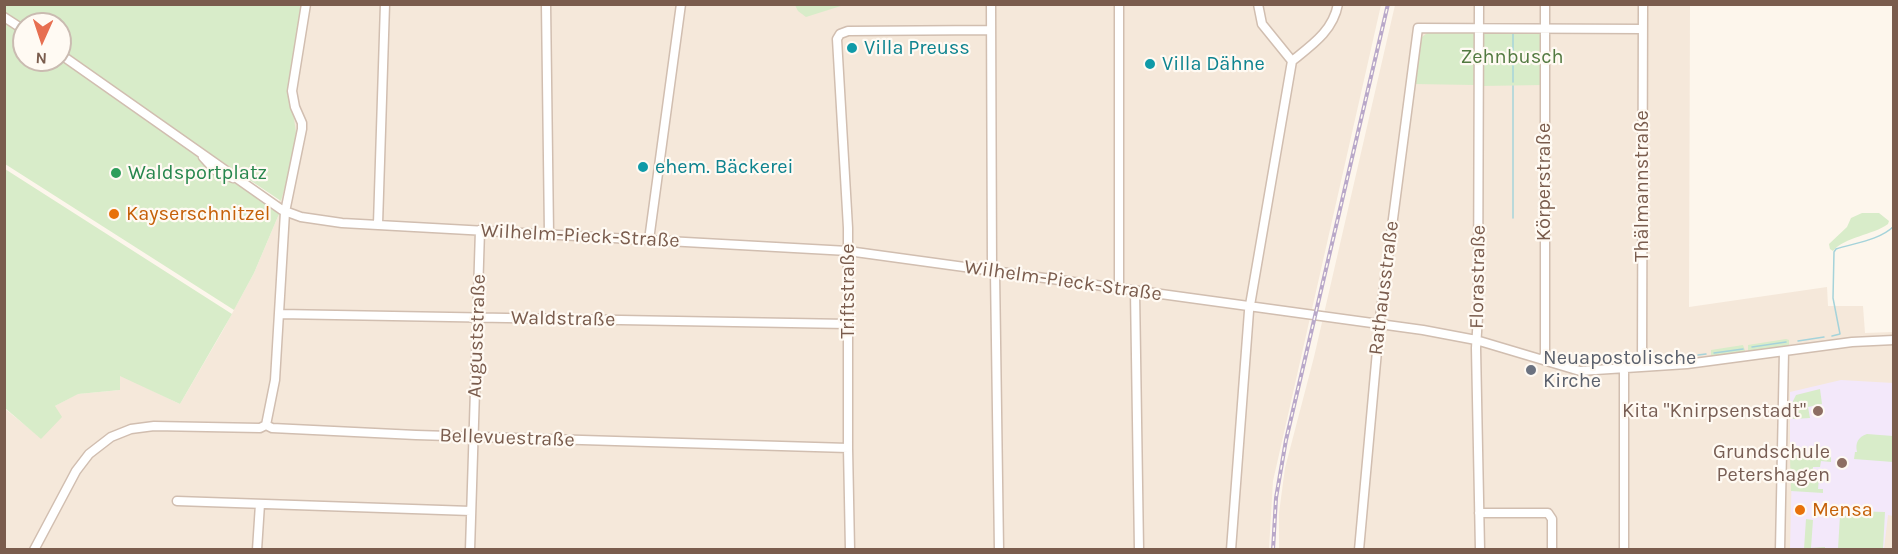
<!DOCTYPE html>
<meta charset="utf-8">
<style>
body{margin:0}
#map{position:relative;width:1898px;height:554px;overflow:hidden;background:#fdf6ec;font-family:Karla,sans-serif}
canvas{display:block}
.frame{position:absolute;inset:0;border:6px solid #7a5c4d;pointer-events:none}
.north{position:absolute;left:12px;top:12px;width:60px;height:60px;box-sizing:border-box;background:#fffaf3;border:2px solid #cabbb1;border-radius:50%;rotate:183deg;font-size:16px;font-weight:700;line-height:24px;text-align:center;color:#7a5c4d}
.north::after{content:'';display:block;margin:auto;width:21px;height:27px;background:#e76f51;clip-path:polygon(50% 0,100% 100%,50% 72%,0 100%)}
</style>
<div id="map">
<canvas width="1898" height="554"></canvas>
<div class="frame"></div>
<div class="north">N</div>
</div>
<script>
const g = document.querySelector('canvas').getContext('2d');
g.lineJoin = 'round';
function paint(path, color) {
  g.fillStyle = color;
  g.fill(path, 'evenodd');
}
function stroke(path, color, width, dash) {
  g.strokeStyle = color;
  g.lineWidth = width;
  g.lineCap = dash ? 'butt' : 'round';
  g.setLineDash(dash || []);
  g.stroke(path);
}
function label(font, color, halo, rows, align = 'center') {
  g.font = font + ' Karla,sans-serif';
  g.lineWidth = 4.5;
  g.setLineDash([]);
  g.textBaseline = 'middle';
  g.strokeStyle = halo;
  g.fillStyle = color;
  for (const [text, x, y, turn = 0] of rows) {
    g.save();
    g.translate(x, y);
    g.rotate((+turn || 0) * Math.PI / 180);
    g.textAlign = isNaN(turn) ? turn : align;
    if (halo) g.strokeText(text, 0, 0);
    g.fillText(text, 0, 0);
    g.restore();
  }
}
paint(new Path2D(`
 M305,5H1381L1273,481L1269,549H5L4,408L41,438L55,406L77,394L120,390V375L180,404L222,332L254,273L279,214V200L281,201L290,92Z
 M1395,5H1690L1689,307L1827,287L1828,306H1863L1865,333L1893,332V549L1279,550V513L1285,468L1314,357Z`), '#f5e8da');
paint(new Path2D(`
 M1841,380L1893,383V516L1888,515L1884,549H1790L1792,466L1790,456V392Z`), '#f3e8fa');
paint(new Path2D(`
 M4,5H305L290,92L296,132L294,154L281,201L199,146L60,48V24H24V60H60L198,157C210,174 215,174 232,182C249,189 264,204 279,214L254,273L234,310L5,164Z
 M795,5V4L844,5L806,17L798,11Z
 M1433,28L1474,29V85L1413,84L1421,38Z
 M1480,29H1542L1543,85L1481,86Z
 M5,169L232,314L180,404L120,376V390L78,394L55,406L62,417L41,439L5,408Z
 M1862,213H1879L1889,221L1888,224C1873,235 1844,237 1833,251L1830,249L1829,244L1847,227L1851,218Z
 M1786,339L1789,340V346L1774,348L1772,351L1748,353V345Z
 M1743,345L1746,353L1711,359V350Z
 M1820,389L1822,404L1808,407L1810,418L1793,419V401L1796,395Z
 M1867,434L1893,436V462L1854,459L1855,452H1857C1855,443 1858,437 1867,434Z
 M1790,455L1831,457V462L1821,461L1820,467H1813L1812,479H1819L1818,489H1823V493L1791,491Z
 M1852,511L1885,512L1883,549H1838L1840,515L1849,516Z
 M1806,519L1813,520L1811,548L1825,547V549H1804Z`), '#d8ecc9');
stroke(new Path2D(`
 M1513,32V82
 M1513,218V86
 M1832,336L1840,334L1833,298L1834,252L1836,249C1855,243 1880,240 1894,226
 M1798,341L1824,337
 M1752,347L1786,342
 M1714,353L1743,349
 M1698,355L1706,354`), '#a5d3da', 1.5);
const minor = new Path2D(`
 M546,4L549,234
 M991,4L992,271
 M1119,4V289
 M1258,4L1262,24L1292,61
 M1479,4L1478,316L1476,348L1480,550
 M4,17L24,30
 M60,54L282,210L301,217L342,223L848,251L1423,330L1476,340L1580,371L1687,364L1852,342L1894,340
 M1292,61C1312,45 1333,31 1338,4
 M203,157L215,170L233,178
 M378,224L385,4
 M649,240L681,4
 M995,272L999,550
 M1135,291L1139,550
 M279,314L848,324
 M1543,359L1545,354V4
 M1642,367L1643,4
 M266,425L275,380L285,212L302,129V123L295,107L292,91L306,4
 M177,501L471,511
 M1479,513H1548L1552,519V550
 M34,550L76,471L89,454L111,437L131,429L154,426L260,428L266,425L272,428L416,435L848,448
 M257,550L260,504
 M470,550L480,230
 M850,550L848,448V228L837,39L840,34L848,31L991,30
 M1231,550L1249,311L1292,61
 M1359,550L1380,318L1418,28L1643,29
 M1624,550V368
 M1780,550L1784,351`);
stroke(minor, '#d1beb0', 11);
stroke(minor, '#fff', 8);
const rail = new Path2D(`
 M1273,550L1276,498L1286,440L1388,4`);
stroke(rail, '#b9a8c9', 4);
stroke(rail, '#fffaf3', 1.5, [4.5]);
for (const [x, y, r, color] of [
 [852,48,6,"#0f9aa8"],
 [1150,64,6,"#0f9aa8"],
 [643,167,6,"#0f9aa8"],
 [116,173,6,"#2e9e5b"],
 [114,214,6,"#e8710a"],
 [1531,370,6,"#6b7280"],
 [1818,411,6,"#8d6e63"],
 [1842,463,6,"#8d6e63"],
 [1800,510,6,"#e8710a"]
]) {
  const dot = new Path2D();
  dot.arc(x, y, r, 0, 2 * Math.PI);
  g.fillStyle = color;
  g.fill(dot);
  stroke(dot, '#fffaf3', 2);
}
label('20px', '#0d838f', '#fffaf3', [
 ["Villa Preuss",864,48],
 ["Villa Dähne",1162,64],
 ["ehem. Bäckerei",655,167]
], 'left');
label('20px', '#537a41', '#fffaf3', [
 ["Zehnbusch",1512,57]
]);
label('20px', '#27864d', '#fffaf3', [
 ["Waldsportplatz",128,173]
], 'left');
label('20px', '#7a5c4d', '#fffaf3', [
 ["Körperstraße",1544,182,-90],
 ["Thälmannstraße",1642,186,-90],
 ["Wilhelm-Pieck-Straße",580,236,3],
 ["Florastraße",1478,277,-89],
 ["Wilhelm-Pieck-Straße",1063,281,8],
 ["Rathausstraße",1384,288,-83],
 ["Triftstraße",848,291,-90],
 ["Waldstraße",563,319,1],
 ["Auguststraße",477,336,-88],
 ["Bellevuestraße",507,438,2]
]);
label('20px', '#c56008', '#fffaf3', [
 ["Kayserschnitzel",126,214],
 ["Mensa",1812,510]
], 'left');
label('20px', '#5b616d', '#fffaf3', [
 ["Neuapostolische",1543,358],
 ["Kirche",1543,381]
], 'left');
label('20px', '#785e54', '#fffaf3', [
 ["Kita \"Knirpsenstadt\"",1806,411],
 ["Grundschule",1830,452],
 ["Petershagen",1830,475]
], 'right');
</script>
